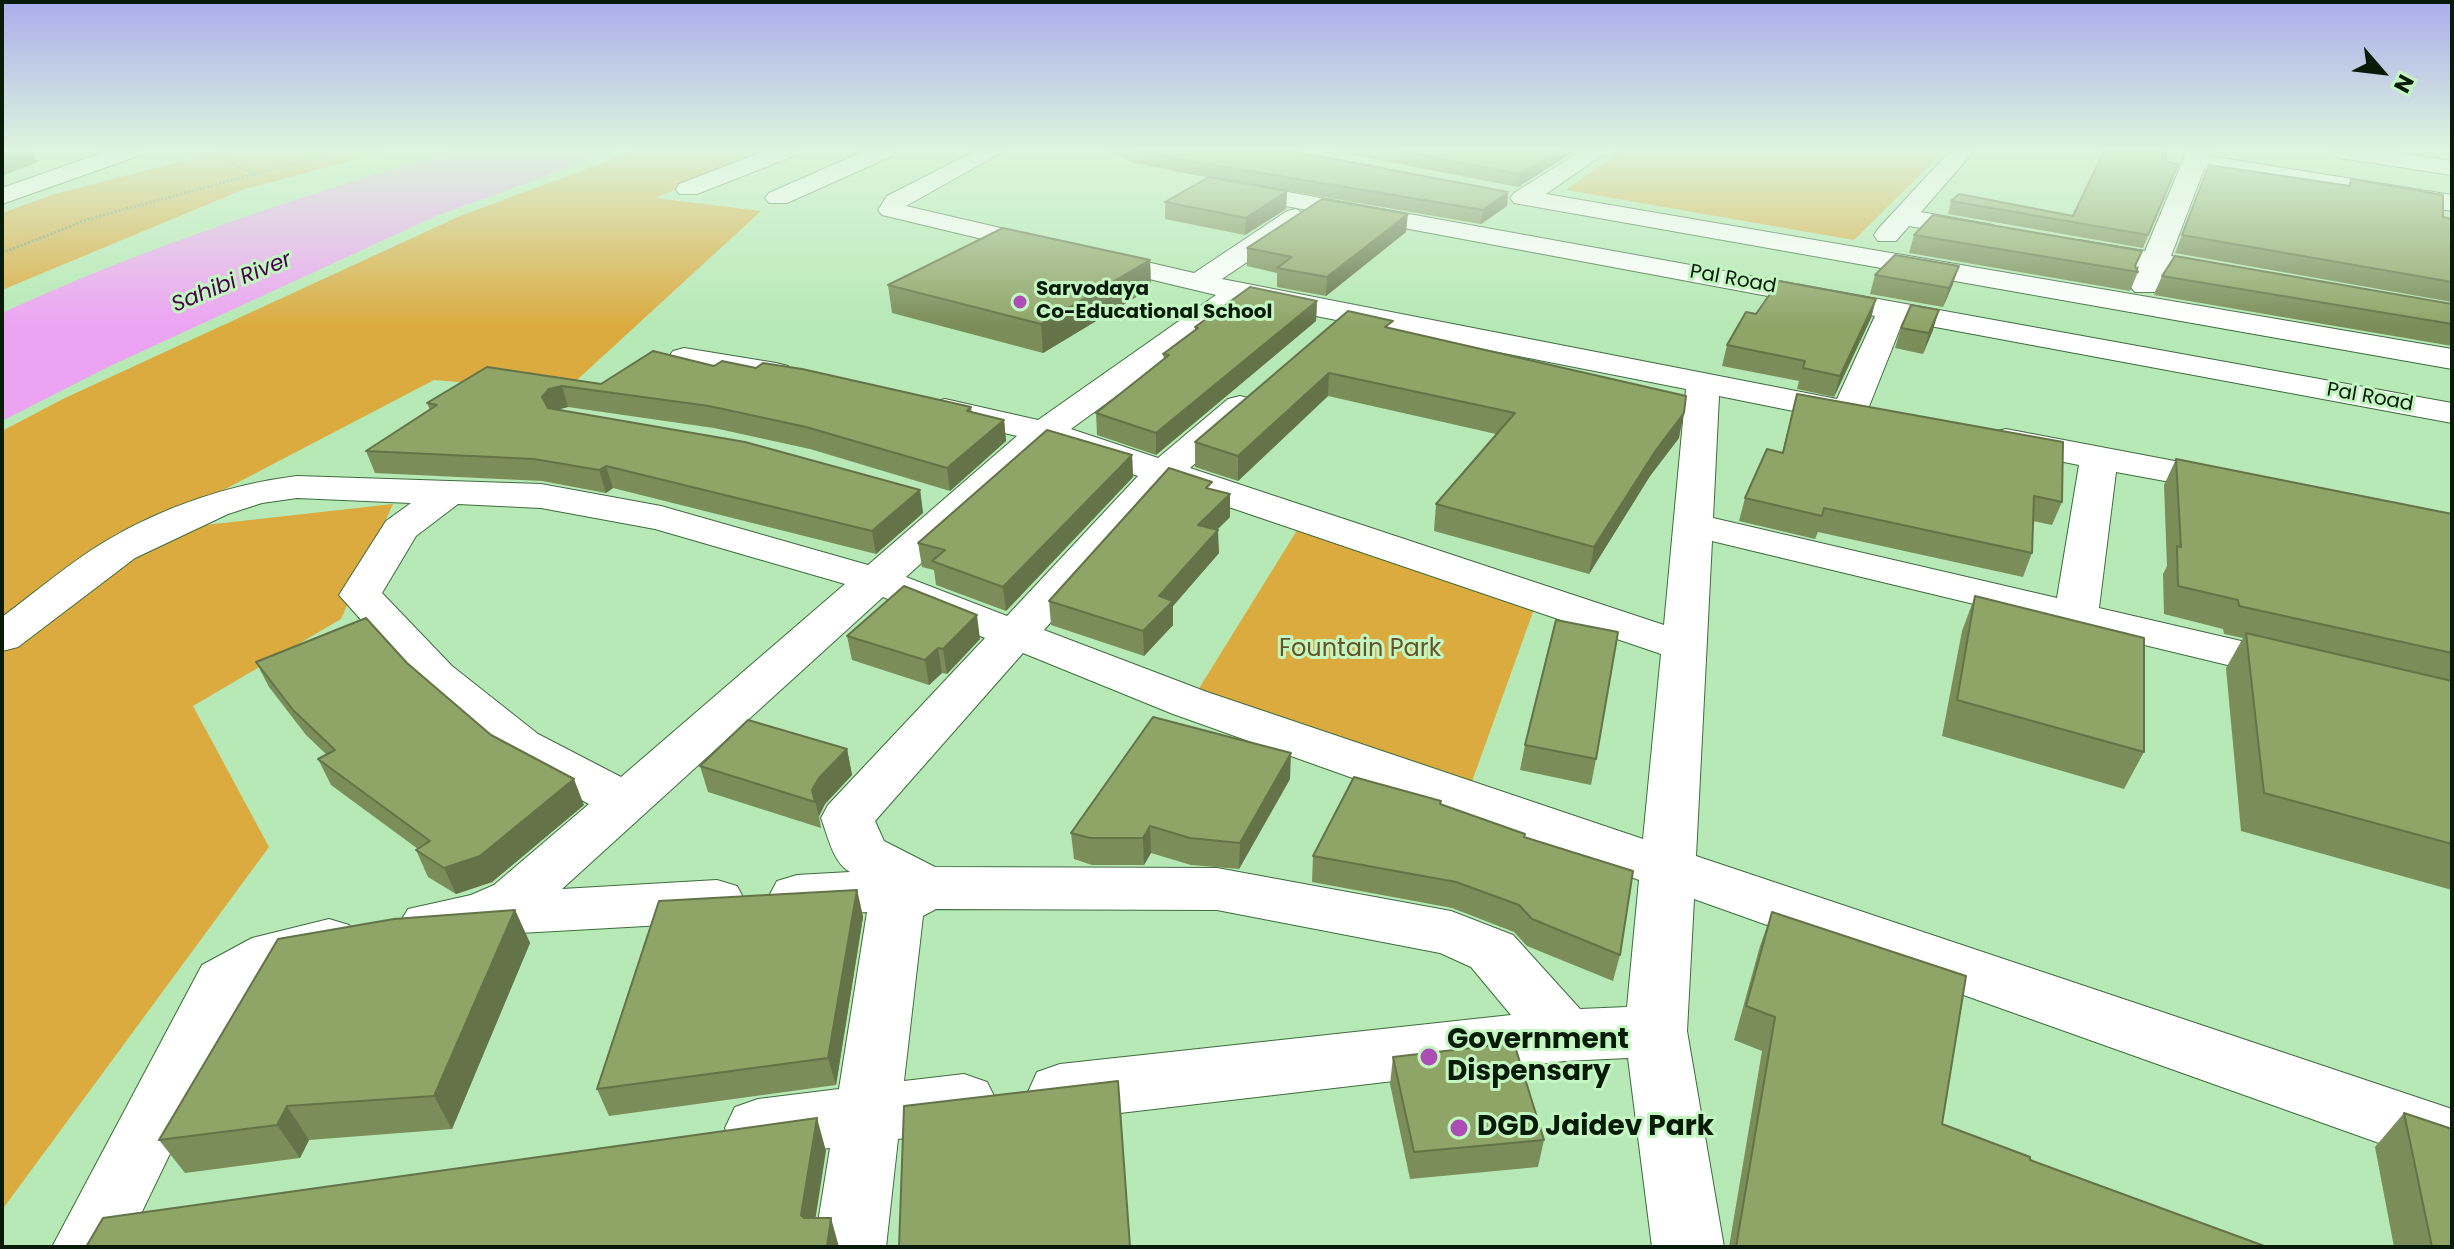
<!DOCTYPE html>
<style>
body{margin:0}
#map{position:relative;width:2454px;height:1249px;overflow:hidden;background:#b6e9b5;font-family:Poppins,sans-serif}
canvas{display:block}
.frame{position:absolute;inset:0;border:4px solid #081b08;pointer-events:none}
.north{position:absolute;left:2342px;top:32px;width:80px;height:80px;-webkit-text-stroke:6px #c3f6c1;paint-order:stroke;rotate:118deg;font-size:22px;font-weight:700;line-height:32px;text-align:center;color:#081b08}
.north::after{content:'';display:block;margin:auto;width:28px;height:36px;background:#081b08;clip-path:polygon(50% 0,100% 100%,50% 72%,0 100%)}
</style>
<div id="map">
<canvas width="2454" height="1249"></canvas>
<div class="frame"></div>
<div class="north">N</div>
</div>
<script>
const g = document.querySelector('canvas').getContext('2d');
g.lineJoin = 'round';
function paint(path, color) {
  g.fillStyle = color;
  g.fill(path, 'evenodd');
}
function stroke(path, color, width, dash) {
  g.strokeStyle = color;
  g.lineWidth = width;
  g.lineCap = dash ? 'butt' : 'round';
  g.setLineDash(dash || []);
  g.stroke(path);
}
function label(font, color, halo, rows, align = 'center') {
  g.font = font + ' Poppins,sans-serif';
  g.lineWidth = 6;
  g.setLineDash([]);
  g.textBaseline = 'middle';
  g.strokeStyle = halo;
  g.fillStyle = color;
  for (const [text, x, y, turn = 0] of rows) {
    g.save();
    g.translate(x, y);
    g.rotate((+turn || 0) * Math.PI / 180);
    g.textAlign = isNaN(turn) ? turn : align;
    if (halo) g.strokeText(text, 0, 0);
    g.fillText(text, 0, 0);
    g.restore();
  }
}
paint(new Path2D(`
 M220,151H387L242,190L2,290V213L55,194Z
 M635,151H769L655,198L761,211L565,391L434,380L143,532L393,504L341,619L193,706L269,847L2,1210V431L65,398L460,216Z
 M1621,151H1944L1854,240L1566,190Z
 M1304,519L1538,598L1465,801L1190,703Z`), '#dbab40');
paint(new Path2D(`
 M452,151H614L436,216L110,366L2,421V313C147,246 299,197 452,151Z`), '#eda3f3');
const minor = new Path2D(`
 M107,151H141L138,156L2,204V188Z
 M765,151H797L794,156L697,194H679L676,189L679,184Z
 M864,151H895L892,156L787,203H769L765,198L769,193Z
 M975,151H1004L906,206L1194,273L1287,211L1296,209L1309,217L1305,223L1222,279L1837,399L1875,316L1227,195L1215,188L1227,181L2452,403V423L1903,321L1864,419L1848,422L1719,396L1713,518L2057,598L2079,465L1993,448L1988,440L1993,432L2006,429L2243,474L2249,482L2243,490L2230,493L2116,472L2099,608L2310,657L2317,667L2310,677L2294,681L1712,541L1696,856L2452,1109V1169L1694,899L1687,1031L1724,1247H1652L1628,1058L1565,1061L1060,1120L1037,1112L1028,1092L1037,1072L1060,1064L1511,1015L1471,967L1440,953L1217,910L936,909L923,916L904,1081L964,1074L987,1082L997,1102L987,1122L964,1130L898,1139L886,1247H814L830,1148L758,1157L735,1149L725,1128L735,1107L758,1099L839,1089L867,912L797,917L777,911L769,896L777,881L797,875L850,872C833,863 828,836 821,818L828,805L985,638L883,597L562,889L717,880L737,886L745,901L737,916L717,922L484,935L428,946L408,939L399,924L408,909L471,895L494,885L589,804L504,758L420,686L339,595L386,521L411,503L297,498L262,503L228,514L135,558L18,647L2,651V617C36,592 70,562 106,541C163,507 231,484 297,476L541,484L661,506L868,565L1017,436L933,416L928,409L933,402L945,399L1038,420L1216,295L882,215L878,210L887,196ZM1245,302L1686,389L1664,625L1190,468L1252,413L1257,406L1252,399L1240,396L1228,399L1158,458L1071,429ZM1050,446L1138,476L1007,616L906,577ZM1170,487L1661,654L1643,839L1207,692L1044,630ZM458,504L541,508L655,529L845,584L621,777L538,734L452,666L382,593L416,536ZM1023,653L1173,714L1639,880L1627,1007L1580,1009L1513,935L1451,911L1217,868L935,867L884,841L875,821Z
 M1581,151H1608L1546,194L2452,349V369L1514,203L1510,198L1514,193Z
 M1950,151H1974L1921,212L1993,225L1997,231L1993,237L1984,239L1909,226L1896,241H1878L1874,235L1878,229Z
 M2187,151H2211L2209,156L2452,195V211L2204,169L2171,256L2238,268L2242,274L2238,280L2228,283L2165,271L2155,292H2135L2130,286L2139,267L2069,254L2065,248L2069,242L2079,240L2145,251Z
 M684,348L776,363L788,366L792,373L788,380L776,383L673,365L668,358L673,351Z
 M329,919L349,925L358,941L349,957L290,972L245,998L125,1247H52L202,965L252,938Z`);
const tertiary = new Path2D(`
 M2329,151H2387L2452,161V175L2340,158Z`);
stroke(minor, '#3e6c3e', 2);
stroke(tertiary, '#3e6c3e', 2);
stroke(new Path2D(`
 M254,174L339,151
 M2,253L89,219L254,174L221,158`), '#769e76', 3, [2, 2]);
paint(minor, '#fff');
paint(tertiary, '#fff');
paint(new Path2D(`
 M1108,151H1292L1508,192L1507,206L1481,224L1195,175L1134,163Z
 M1332,151H1575L1518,187Z
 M2166,162L2178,164L2143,248L1948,214L1951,201L2073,216Z
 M2351,179L2443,217L2452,219V302L2175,253L2203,181L2348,186Z
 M1287,191L1286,209L1245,235L1165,219V202Z
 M1406,232L1326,296L1277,287V273L1247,266V248Z
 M1914,235L2142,251L2135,267L2138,272L2130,291L1909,253Z
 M1150,260L1151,288L1043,353L892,313L888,285Z
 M1875,275L1953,284L1943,307L1870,294Z
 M2162,276L2452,304V346L2154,295Z
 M1876,299L1871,318L1834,397L1797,389L1799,381L1722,366L1727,345L1756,314Z
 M1317,301L1316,321L1156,455L1097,435L1096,413L1164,360L1163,354L1195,330V327Z
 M1901,328L1933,330L1923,354L1895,348Z
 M1392,329L1679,438L1650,476L1589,574L1434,531L1436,504L1496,434L1328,396L1238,481L1195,467V442Z
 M714,366L971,407L972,412L1004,420L1006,441L950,491L810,449L714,428L568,407L557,410L920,490L923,513L876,554L613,488L606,493L542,481L375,473L366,451L430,410L427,403L487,367L601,384Z
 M1797,394L2062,502L2052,525L2033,521L2032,553L2023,577L1818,532L1815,539L1739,521L1745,498L1782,453Z
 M1132,455L1133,477L1006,611L936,585L934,570L922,567L918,543Z
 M2176,459L2452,514V890L2241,831L2226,668L2243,638L2224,634L2223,629L2164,614L2163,574L2167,566L2164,485Z
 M1230,494V517L1217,530L1219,553L1173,606V625L1144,656L1051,625L1049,601Z
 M1975,596L2144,752L2124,789L1942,736L1962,631Z
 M847,636L980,639L947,674L942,673L929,685L852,660Z
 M256,662L407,663L491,735L584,805L492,882L456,894L428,877L416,850L418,849L331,785L318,759L326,754L306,735L269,687Z
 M1525,745L1596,759L1591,785L1520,770Z
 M847,749L852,775L825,804L819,816L821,828L708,792L700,766Z
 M1290,779L1239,869L1191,865L1151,853L1144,865H1092L1074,859L1071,833Z
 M1441,801V804L1525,837L1620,955L1613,981L1527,946L1514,932L1452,908L1312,882L1313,856Z
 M857,890L863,917L836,1085L609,1116L597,1089Z
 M515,910L530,943L452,1129L309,1140L300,1158L185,1173L159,1140Z
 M1772,912L1942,1124L2030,1160L2267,1247H1729L1762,1051L1734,1040L1760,946Z
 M1393,1057L1544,1140L1538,1167L1410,1179L1390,1084Z
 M2404,1113L2452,1247H2394L2375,1147Z`), '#7b8d59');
paint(new Path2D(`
 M2,151H32L38,162L2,176Z
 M1557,151H1575L1518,187L1520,174Z
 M1287,191L1286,209L1245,235L1246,218Z
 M1508,192L1507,206L1481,224L1483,210Z
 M1408,214L1406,232L1326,296L1327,277Z
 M1150,260L1151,288L1043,353L1041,324Z
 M1959,266L1953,284L1943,307L1949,288Z
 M1876,299L1871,318L1834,397L1840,376Z
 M1317,301L1316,321L1156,455V433Z
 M1939,310L1933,330L1923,354L1929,333Z
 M1329,373L1328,396L1238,481V456Z
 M562,386L568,407L555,410L549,418L542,397L549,389Z
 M1684,413L1679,438L1650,476L1589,574L1594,547L1656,450Z
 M1004,420L1006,441L950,491L947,468Z
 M1132,455L1133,477L1006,611L1003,587Z
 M606,466L613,488L606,493L599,470Z
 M920,490L923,513L876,554L872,531Z
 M1230,494V517L1198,548V525Z
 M1218,530L1219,553L1173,606V625L1144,656L1143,631L1159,596Z
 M977,615L980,639L947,674L943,649Z
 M938,648L942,673L929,685L925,660Z
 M847,749L852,775L825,804L819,816L812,790L819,778Z
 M1291,753L1290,779L1239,869L1240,843Z
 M574,779L584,805L492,882L456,894L444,868Z
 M1150,826L1151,853L1144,865L1143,838Z
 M857,890L863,917L836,1085L828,1058Z
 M515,910L530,943L452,1129L434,1096Z
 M287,1106L309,1140L300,1158L277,1125Z
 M817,1118L826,1151L811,1247L801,1215Z
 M831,1218L839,1247H827Z`), '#647348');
const building = new Path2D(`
 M1140,151H1292L1508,192L1483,210L1195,162Z
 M1399,151H1557L1520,174Z
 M2104,151H2166V162L2178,164L2148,235L1951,201L1959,194L2073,216Z
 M2209,165L2350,186L2351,179L2443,195V217L2452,219V282L2182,235Z
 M1209,177L1287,191L1246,218L1165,202Z
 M1322,199L1408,214L1327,277L1277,268L1292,257L1247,248Z
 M1933,215L2142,251L2135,266L2138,272L1914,235Z
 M1003,228L1150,260L1041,324L888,285Z
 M1895,255L1959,266L1949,288L1875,275Z
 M2175,256L2452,304V324L2162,276Z
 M1779,281L1876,299L1840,376L1803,368L1805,361L1727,345L1746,312L1756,314Z
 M1250,287L1317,301L1156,433L1096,413L1169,355L1163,354L1198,328L1195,327Z
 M1911,305L1939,310L1929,333L1901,328Z
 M1348,311L1393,321L1385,327L1686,396L1684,413L1656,450L1594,547L1436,504L1515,413L1329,373L1238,456L1195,442Z
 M653,351L714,366L722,361L756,368L763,363L802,369L971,407L967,411L1004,420L947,468L806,427L709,406L562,386L549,389L542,397L548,408L745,442L920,490L872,531L606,466L599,470L534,459L366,451L437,405L427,403L487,367L601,384Z
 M1797,394L2063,442L2062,502L2034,496L2032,553L1824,508L1822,516L1745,498L1767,449L1783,453Z
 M1047,430L1132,455L1003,587L932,561L945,550L918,543Z
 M2176,459L2452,514V653L2239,606L2238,600L2178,586L2177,546L2181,547Z
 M1169,468L1212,482L1206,488L1230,494L1198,525L1218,530L1159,596L1173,601L1143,631L1049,601Z
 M904,586L977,615L943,649L938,648L925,660L847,636Z
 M1975,596L2144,638V752L1957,700Z
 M366,618L407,663L491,735L574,779L480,856L444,868L416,850L430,841L318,759L335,750L293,710L256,662Z
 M1556,620L1618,632L1596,759L1525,745Z
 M2246,633L2452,681V844L2264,793Z
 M1153,717L1291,753L1240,843L1190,838L1150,826L1143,838H1090L1071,833Z
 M748,720L847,749L819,778L812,790L815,802L700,766Z
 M1354,777L1441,801L1440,804L1525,834L1524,837L1633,871L1620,955L1532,919L1519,905L1456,882L1313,856Z
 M857,890L828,1058L597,1089L659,901Z
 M515,910L434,1096L287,1106L277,1125L159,1140L278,939L394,919Z
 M1772,912L1966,976L1942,1124L2030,1157V1160L2267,1247H1736L1775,1017L1746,1006Z
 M1514,1043L1544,1140L1414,1152L1393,1057Z
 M1118,1081L1130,1247H899L904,1106Z
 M2404,1113L2452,1129V1247H2432Z
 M817,1118L801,1215L804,1218H831L827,1247H86L103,1218Z`);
paint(building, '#8fa467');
stroke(building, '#647348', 2);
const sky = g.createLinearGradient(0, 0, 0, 326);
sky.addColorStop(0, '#aaadec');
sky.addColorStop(0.46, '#def5de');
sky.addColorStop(1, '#def5de00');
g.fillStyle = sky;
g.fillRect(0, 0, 2454, 326);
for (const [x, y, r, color] of [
 [1020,302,8,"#ad4eb7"],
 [1429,1057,10,"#ad4eb7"],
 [1459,1128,10,"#ad4eb7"]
]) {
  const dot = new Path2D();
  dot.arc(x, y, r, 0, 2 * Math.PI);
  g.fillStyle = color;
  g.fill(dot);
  stroke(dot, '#c3f6c1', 3);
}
label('20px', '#081b08', '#c3f6c1', [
 ["Pal Road",1733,280,10],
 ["Pal Road",2370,398,10]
]);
label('bold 20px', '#081b08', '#c3f6c1', [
 ["Sarvodaya",1036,290],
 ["Co-Educational School",1036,313]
], 'left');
label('italic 22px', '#48034e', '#c3f6c1', [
 ["Sahibi River",232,283,-22]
]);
label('24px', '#675328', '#c3f6c1', [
 ["Fountain Park",1360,650]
]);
label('bold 28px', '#081b08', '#c3f6c1', [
 ["Government",1447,1041],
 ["Dispensary",1447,1073],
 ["DGD Jaidev Park",1477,1128]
], 'left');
</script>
